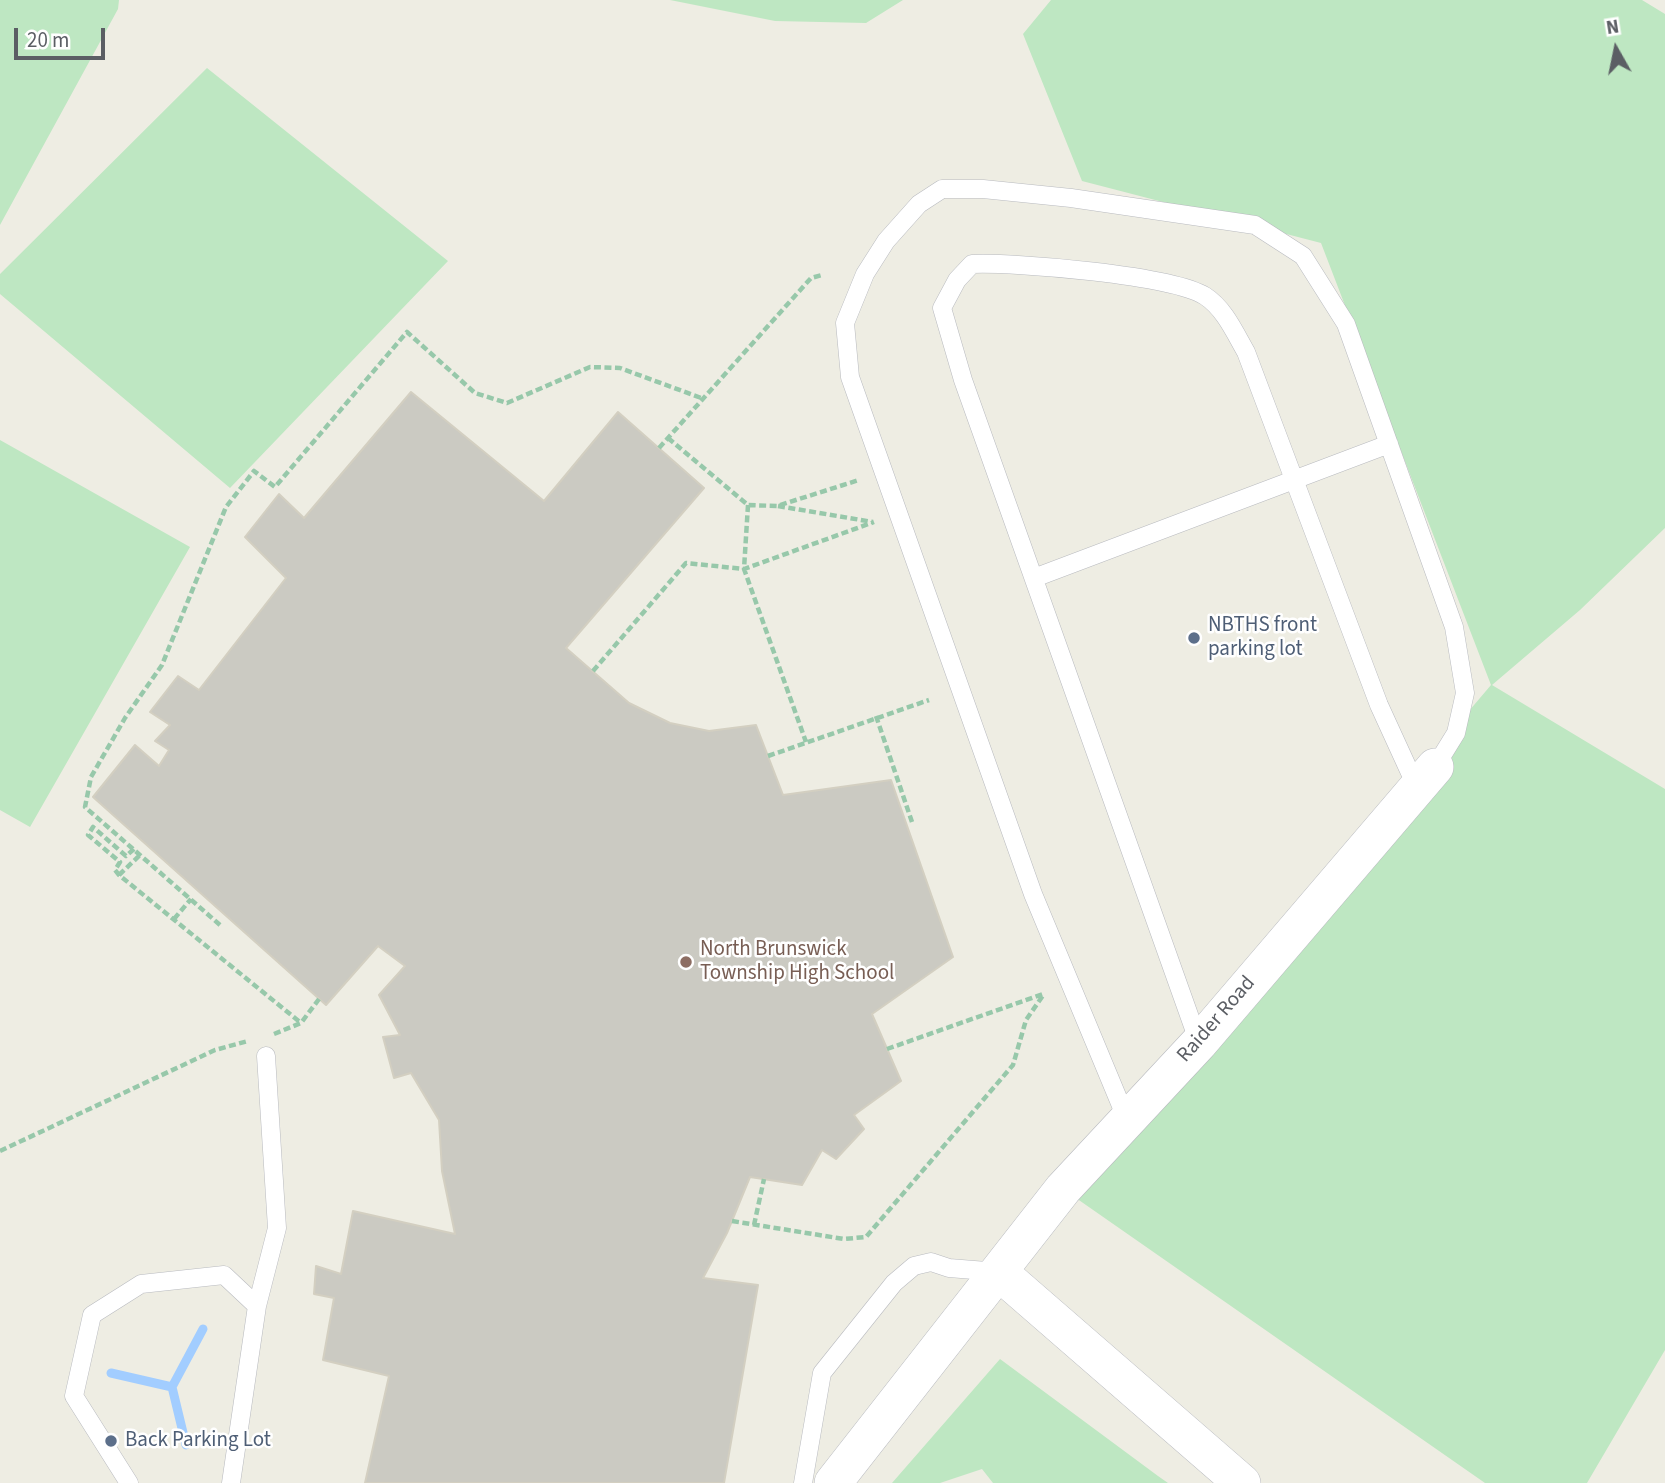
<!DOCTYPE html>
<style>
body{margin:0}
#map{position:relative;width:1665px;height:1483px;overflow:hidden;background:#eeede3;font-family:"Source Sans 3",sans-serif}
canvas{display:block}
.north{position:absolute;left:1581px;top:14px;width:70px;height:70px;-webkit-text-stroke:5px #fff;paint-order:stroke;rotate:351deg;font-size:19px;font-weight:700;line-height:28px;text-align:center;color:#5b5e64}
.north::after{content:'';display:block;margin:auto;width:24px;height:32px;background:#5b5e64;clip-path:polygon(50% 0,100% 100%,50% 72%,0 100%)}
.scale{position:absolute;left:14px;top:28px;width:91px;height:32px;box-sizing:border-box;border:4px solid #5b5e64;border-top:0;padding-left:9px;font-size:21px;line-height:24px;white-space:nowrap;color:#5b5e64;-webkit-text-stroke:5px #fff;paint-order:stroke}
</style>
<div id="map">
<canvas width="1665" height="1483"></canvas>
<div class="north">N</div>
<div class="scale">20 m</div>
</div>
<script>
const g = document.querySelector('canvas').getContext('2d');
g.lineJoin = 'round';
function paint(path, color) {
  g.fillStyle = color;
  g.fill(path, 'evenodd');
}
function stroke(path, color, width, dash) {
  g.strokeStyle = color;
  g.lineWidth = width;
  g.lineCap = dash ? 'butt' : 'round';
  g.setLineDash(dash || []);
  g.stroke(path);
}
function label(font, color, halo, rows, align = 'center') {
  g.font = font + ' "Source Sans 3",sans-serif';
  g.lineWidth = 5;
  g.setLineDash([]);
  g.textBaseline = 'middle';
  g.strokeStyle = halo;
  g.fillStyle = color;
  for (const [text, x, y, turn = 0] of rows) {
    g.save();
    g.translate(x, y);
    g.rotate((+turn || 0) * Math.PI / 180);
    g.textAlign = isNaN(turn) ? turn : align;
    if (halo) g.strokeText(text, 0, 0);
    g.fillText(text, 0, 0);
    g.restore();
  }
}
paint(new Path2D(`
 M0,0H119L118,9L0,225Z
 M670,0H903L866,23L775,21Z
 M1051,0H1642L1665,14V528L1580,610L1492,685L1665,789V1350L1587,1483H1485L1063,1189L1491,685L1321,243L1082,181L1023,34Z
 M207,68L448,261L230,488L0,294V274Z
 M0,440L190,547L30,827L0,810Z
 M1000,1359L1158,1476L1168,1483H993L982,1469L940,1483H892Z`), '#bee7c2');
stroke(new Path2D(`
 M111,1373L172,1387
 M186,1445L172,1387L203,1329`), '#a2cdff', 9);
const building = new Path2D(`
 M411,392L544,501L618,412L704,488L566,648L629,703L670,723L709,731L756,725L783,795L891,780L953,957L872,1014L901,1081L854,1115L864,1129L836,1159L822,1150L802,1185L750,1177L727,1233L703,1278L758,1285L724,1483H365L389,1376L323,1360L334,1298L314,1294L316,1266L341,1274L353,1211L455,1234L442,1171L439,1120L411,1073L394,1078L383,1037L400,1035L379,995L405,966L378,946L326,1005L93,797L135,745L159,766L169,750L155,741L170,725L150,712L178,676L199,690L286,578L245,537L279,494L304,518Z`);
paint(building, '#cbcac2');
stroke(building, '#d3cfc1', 2);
const lane = new Path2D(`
 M1034,578L1389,444
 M1199,1043L963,380L942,308L957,280L972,264C1015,262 1171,275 1205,296C1224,308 1235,333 1246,352L1379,705L1417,788
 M1127,1120L1033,894L850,377L845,323L865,274L886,241L919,204L942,189H983L1071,198L1255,225L1303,256L1346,324L1454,627L1465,693L1456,733L1435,767
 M257,1306L277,1228L266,1056
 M129,1483L74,1396L92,1315L141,1284L224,1275L257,1306L231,1483
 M803,1483L822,1373L894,1283L914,1266L931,1262L949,1268L999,1272`);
const street = new Path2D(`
 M999,1272L1242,1483
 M833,1483L1063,1189L1199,1043L1435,767`);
stroke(lane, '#b8babf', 19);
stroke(street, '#b8babf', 38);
stroke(new Path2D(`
 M668,438L748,505L777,506L859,480
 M659,448L811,278L822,275
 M748,505L744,569L806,742
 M778,506L873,522
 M593,671L686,563L744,569L874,522
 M876,716L912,822
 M768,756L929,700
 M134,849L126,856L93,827L88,835L120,862L115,870L119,875L301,1023
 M119,875L140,855
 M174,919L191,899
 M220,925L85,807L91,777L125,718L162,665L226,507L254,471L275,487L407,332L475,393L507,403L590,367L620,368L704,399
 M274,1034L301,1023L319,999
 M887,1049L1043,994
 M0,1151L215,1050L248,1041
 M732,1221L844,1239L866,1237L1013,1065L1026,1020L1044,994
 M754,1225L764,1179`), '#97c8aa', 4.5, [7, 3.5]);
stroke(lane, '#fff', 18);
stroke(street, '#fff', 37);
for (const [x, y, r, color] of [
 [1194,638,7,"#5c6f8a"],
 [686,962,7,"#8d6e63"],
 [111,1441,7,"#5c6f8a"]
]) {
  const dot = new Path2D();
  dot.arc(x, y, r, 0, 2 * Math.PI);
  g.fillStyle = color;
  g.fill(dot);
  stroke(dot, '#fff', 2.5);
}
label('21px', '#4e5e75', '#fff', [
 ["NBTHS front",1208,626],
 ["parking lot",1208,650],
 ["Back Parking Lot",125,1441]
], 'left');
label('21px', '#785e54', '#fff', [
 ["North Brunswick",700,950],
 ["Township High School",700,974]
], 'left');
label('21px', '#5b5e64', '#fff', [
 ["Raider Road",1217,1020,-49]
]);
</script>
